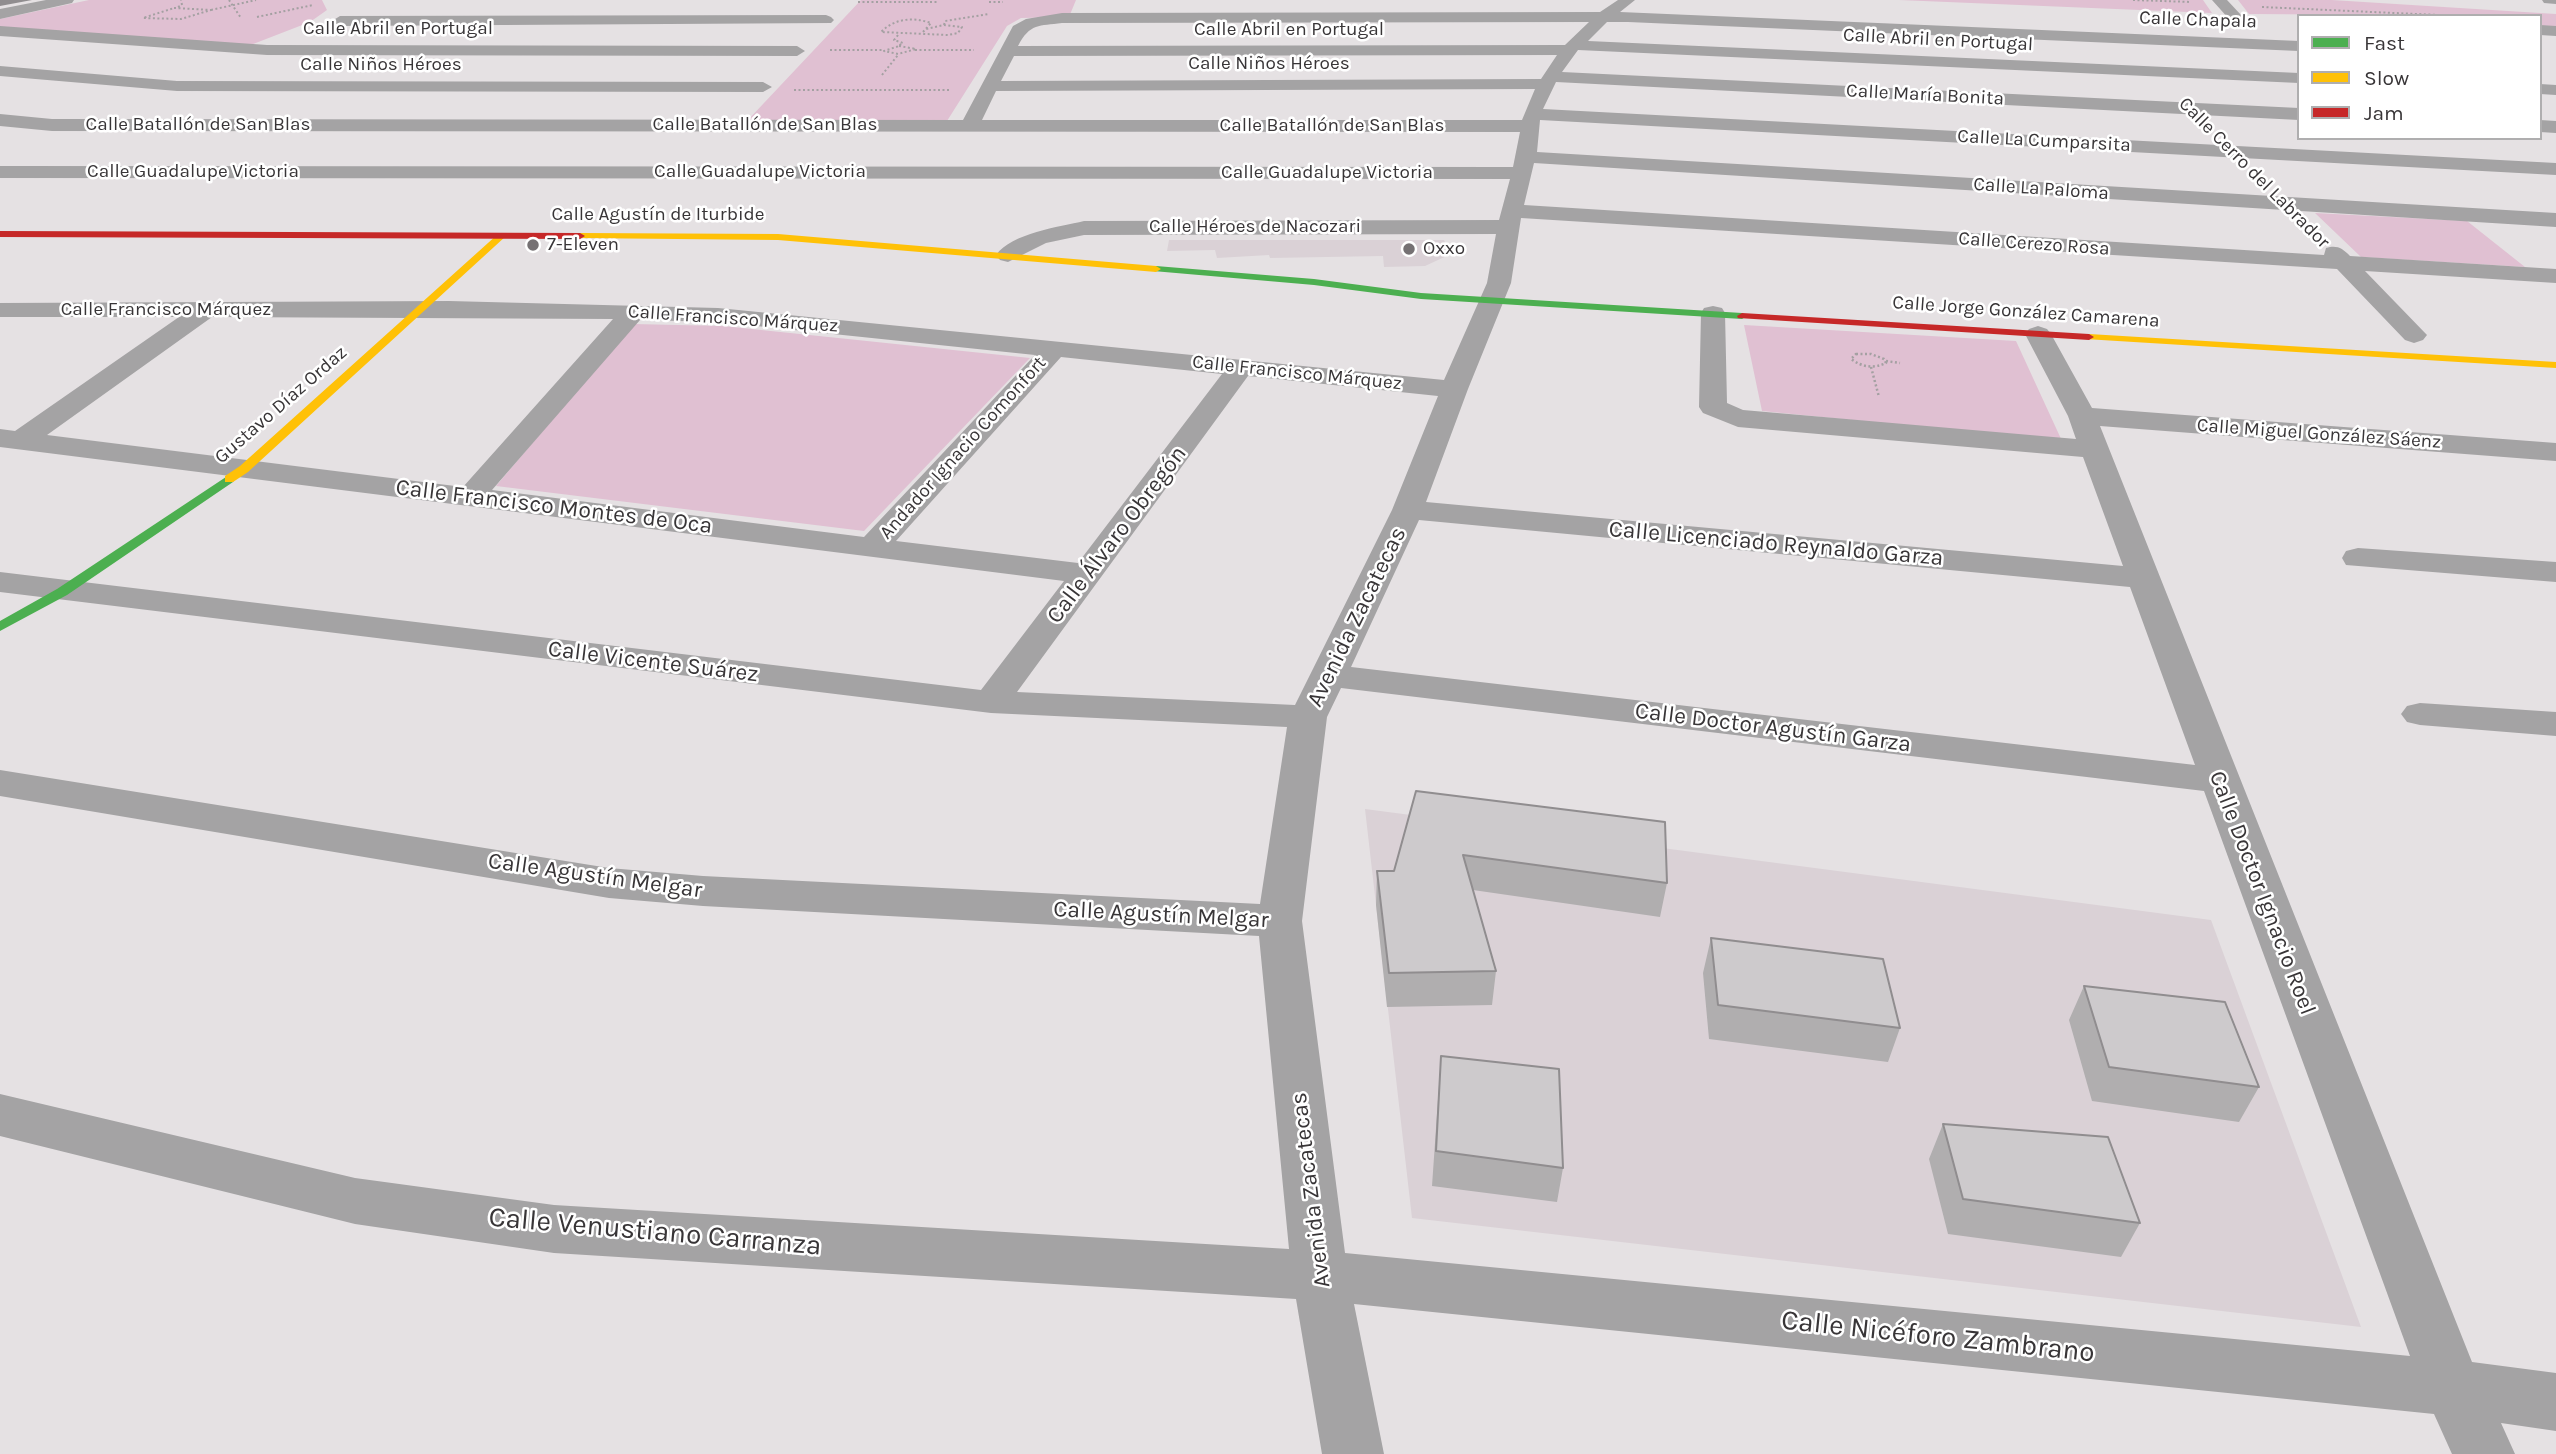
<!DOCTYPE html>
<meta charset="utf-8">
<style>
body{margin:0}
#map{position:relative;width:2556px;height:1454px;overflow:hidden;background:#e5e1e3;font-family:Karla,sans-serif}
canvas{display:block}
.legend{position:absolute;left:2297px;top:14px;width:245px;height:126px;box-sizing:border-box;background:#fff;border:2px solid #afaeaf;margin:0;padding:9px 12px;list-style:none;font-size:21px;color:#383537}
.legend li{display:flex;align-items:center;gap:14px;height:35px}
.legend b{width:35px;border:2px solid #afaeaf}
</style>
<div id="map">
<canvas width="2556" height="1454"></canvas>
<ul class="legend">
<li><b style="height:9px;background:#4caf50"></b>Fast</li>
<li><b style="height:9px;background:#ffc107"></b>Slow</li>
<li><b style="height:9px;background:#c62828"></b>Jam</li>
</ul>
</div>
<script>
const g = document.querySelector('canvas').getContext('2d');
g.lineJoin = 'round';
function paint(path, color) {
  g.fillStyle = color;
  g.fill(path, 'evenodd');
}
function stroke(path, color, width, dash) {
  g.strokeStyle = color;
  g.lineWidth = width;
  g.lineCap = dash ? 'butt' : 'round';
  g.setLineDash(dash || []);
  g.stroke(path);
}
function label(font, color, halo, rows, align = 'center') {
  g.font = font + ' Karla,sans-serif';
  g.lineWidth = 5;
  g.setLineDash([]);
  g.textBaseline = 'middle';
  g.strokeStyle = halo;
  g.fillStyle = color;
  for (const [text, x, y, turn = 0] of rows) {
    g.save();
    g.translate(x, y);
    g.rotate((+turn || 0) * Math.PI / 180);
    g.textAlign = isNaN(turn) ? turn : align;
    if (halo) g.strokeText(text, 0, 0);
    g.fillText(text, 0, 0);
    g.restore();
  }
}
paint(new Path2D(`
 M1169,240H1444L1451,254L1425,266L1384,267L1383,256L1270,258L1269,255L1217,258L1215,250L1167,251Z
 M1365,809L2211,920L2361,1327L1412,1218Z`), '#dad1d6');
paint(new Path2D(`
 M89,0H322L327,10L310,22L248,46L0,28V19Z
 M861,0H1076L1069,17L1021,18L1007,26L947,121H747Z
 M1899,0H2203L2212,13Z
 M2238,0H2332L2556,14V27L2540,26V16L2249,14Z
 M2315,213L2467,221L2525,267L2361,257Z
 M633,324L723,326L1030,358L864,531L496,486Z
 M1744,325L2016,341L2062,441L1762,411Z`), '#e0c0d2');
stroke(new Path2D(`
 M229,0L241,18
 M2133,0L2191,2
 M858,2H939
 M989,2H1003
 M178,7L182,5L181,0
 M2262,7L2461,16
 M174,8L211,10L181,19L143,18Z
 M211,10L256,0
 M2302,15L2315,16
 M257,17L313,5
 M944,25L945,21L989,14
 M923,32L931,23C913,17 895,18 881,32L948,35L958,33L962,27L944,25L926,29
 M898,35L894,40L903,43L898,46
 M899,46L916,49L898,54L884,51Z
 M830,50H884
 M915,50H974
 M882,75L898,55
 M794,90H950`), '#a4a0a2', 2, [2, 2.5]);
stroke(new Path2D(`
 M1856,354H1871L1884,359L1886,363C1873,369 1862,367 1851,359Z
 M1886,361L1900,363
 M1871,367L1879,397`), '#a4a0a2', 2.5, [2, 2.5]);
paint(new Path2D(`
 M46,0H74L72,3L0,19V9Z
 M1618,0H1635L1620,12L2299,41V51L1628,22H1607L1588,41L2299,73V83L1578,50L1562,72L2299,108V120L1556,82L1543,109L2556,163V175L1540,120L1537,152L2556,213V227L1534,163L1524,205L2324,255L2326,248C2337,245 2342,248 2350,256L2556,269V283L2365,271L2427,335L2423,340L2414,343L2405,340L2337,269L1521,218L1511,283L1468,389L1426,502L2123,566L2083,457L1738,427L1703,413L1699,407L1701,313L1704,308L1713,306L1722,308L1725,313L1727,403L1743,410L2076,439L2068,416L2025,334L2029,329L2038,326L2047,329L2051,334L2092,408L2556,443V461L2100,426L2472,1362L2556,1373V1431L2501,1423L2515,1454H2452L2434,1414L1354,1304L1384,1454H1322L1296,1299L554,1253L355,1224L0,1136V1094L355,1178L554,1205L1289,1249L1259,936L703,906L609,898L0,796V770L609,868L703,876L1260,904L1287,727L991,713L0,592V572L981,690L1064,581L0,447V429L15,431L179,317H0V303L449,301L718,308L1444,380L1487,283L1496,234L1084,235L1046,243L1008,262L1000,260L996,255C1012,233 1059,227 1084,221L1499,220L1510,179L0,178V166L1513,167L1520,132L52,131L0,126V114L52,119L963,120L1013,26L1026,19L1062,13L1600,12ZM1589,22L1565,45L1018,46C1030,23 1039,26 1062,23ZM1557,55L1541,79L1001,81L1014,56ZM1535,89L1522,120H982L996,91ZM212,317L613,319L463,487L47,435ZM640,320L718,322L1035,355L864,537L492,490ZM1061,357L1222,374L1078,563L896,541ZM1248,376L1438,396L1392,510L1295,705L1017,692ZM1419,520L2130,587L2195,765L1351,667ZM1341,688L2204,791L2410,1356L1345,1253L1302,921L1327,717Z
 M2212,0H2227L2242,16L2234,21L2229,19Z
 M2542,0H2556V4L2544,3Z
 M826,15L831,17L834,20L831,23L340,26L332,21L340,16Z
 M2540,25L2556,26V36L2540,35Z
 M0,26L267,45L797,46L805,51L797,56L267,55L0,36Z
 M0,66L177,81L763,82L772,87L763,92L177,91L0,76Z
 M2540,84L2556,85V95L2540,94Z
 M2540,120L2556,121V133L2540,132Z
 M2358,548L2556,562V582L2346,565L2342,558L2346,551Z
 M2420,703L2556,712V736L2420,725L2407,722L2401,714L2407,706Z`), '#a4a3a4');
paint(new Path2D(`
 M1156,266L1314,279L1421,293L1742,313L1747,316L1742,319L1421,299L1314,285L1153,271L1151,269Z
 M229,475L235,479L233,482L67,595L0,631V621L57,589Z`), '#4caf50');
paint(new Path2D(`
 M580,233L778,234L1156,266L1161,269L1156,272L778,240L577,238V234Z
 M498,234L506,236L248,472L233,482H225V476L240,466Z
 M2089,334L2556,362V368L2085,339V335Z`), '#ffc107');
paint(new Path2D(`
 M0,231L580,233L585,236L580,239L0,237Z
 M1742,313L2089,334L2094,337L2089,340L1738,318L1737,316Z`), '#c62828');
paint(new Path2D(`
 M1416,791L1667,883L1660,917L1473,890L1496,971L1492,1005L1387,1007L1376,905L1377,871H1394Z
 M1711,938L1900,1028L1888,1062L1709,1039L1703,973Z
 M2084,986L2259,1087L2239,1122L2092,1101L2069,1020Z
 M1441,1056L1563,1168L1557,1202L1432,1186Z
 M1943,1124L2140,1223L2121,1257L1948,1234L1929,1159Z`), '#b0aeaf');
paint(new Path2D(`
 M0,0H32L0,6Z`), '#908d8f');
const building = new Path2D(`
 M1416,791L1665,822L1667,883L1463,855L1496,971L1389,973L1377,871H1394Z
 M1711,938L1883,959L1900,1028L1718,1005Z
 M2084,986L2225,1002L2259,1087L2109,1067Z
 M1441,1056L1559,1069L1563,1168L1436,1151Z
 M1943,1124L2108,1137L2140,1223L1963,1199Z`);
paint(building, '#cdcacc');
stroke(building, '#908d8f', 2);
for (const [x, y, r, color] of [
 [533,245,7,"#757173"],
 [1409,249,7,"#757173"]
]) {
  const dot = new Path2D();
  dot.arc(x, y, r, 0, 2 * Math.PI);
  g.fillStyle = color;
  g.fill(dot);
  stroke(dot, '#fff', 2.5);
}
label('19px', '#383537', '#fff', [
 ["Calle Chapala",2198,20,2],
 ["Calle Abril en Portugal",398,29],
 ["Calle Abril en Portugal",1289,30],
 ["Calle Abril en Portugal",1938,40,3],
 ["Calle Niños Héroes",1269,64],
 ["Calle Niños Héroes",381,65],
 ["Calle María Bonita",1925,95,3],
 ["Calle Batallón de San Blas",198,125],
 ["Calle Batallón de San Blas",765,125],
 ["Calle Batallón de San Blas",1332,126],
 ["Calle La Cumparsita",2044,141,3],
 ["Calle Guadalupe Victoria",193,172],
 ["Calle Guadalupe Victoria",760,172],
 ["Calle Guadalupe Victoria",1327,173],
 ["Calle Cerro del Labrador",2254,173,45],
 ["Calle La Paloma",2041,189,4],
 ["Calle Agustín de Iturbide",658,215],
 ["Calle Héroes de Nacozari",1255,227],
 ["Calle Cerezo Rosa",2034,244,4],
 ["Calle Francisco Márquez",166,310],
 ["Calle Jorge González Camarena",2026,312,4],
 ["Calle Francisco Márquez",733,319,4],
 ["Calle Francisco Márquez",1297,373,6],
 ["Gustavo Díaz Ordaz",281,405,-41],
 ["Calle Miguel González Sáenz",2319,434,4],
 ["Andador Ignacio Comonfort",963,448,-48]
]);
label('19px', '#383537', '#fff', [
 ["7-Eleven",547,245],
 ["Oxxo",1423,249]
], 'left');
label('23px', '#383537', '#fff', [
 ["Calle Francisco Montes de Oca",554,507,7],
 ["Calle Álvaro Obregón",1117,535,-53],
 ["Calle Licenciado Reynaldo Garza",1776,544,5],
 ["Avenida Zacatecas",1357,617,-64],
 ["Calle Vicente Suárez",653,662,7],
 ["Calle Doctor Agustín Garza",1773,728,7],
 ["Calle Agustín Melgar",595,876,8],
 ["Calle Doctor Ignacio Roel",2262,893,69],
 ["Calle Agustín Melgar",1161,915,3],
 ["Avenida Zacatecas",1311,1190,-97]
]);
label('28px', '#383537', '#fff', [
 ["Calle Venustiano Carranza",655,1232,5],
 ["Calle Nicéforo Zambrano",1938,1337,6]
]);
</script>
